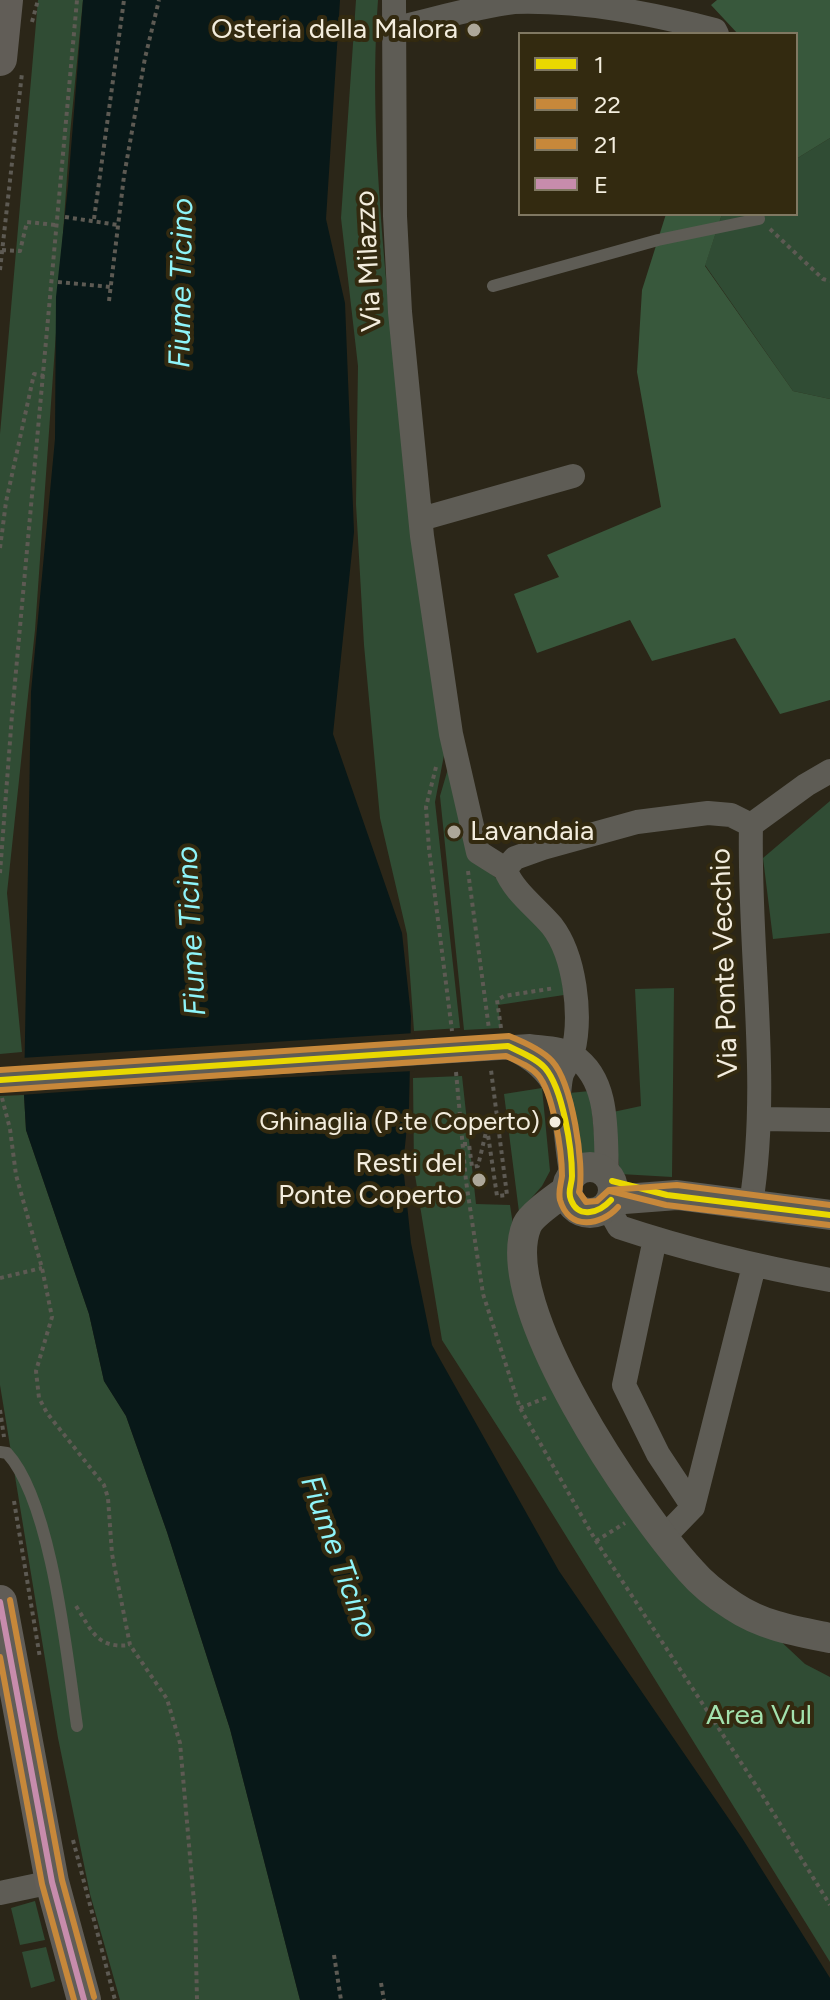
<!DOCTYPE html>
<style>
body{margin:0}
#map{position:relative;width:830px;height:2000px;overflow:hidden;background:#2b2618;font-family:Figtree,sans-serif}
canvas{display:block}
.legend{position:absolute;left:518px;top:32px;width:280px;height:184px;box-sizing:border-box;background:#332a10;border:2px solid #807862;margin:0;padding:10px 14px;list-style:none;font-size:24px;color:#f3edde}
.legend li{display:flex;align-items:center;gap:16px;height:40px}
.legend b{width:40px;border:2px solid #807862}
</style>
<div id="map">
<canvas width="830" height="2000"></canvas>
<ul class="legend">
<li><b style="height:10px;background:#ead800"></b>1</li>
<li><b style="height:10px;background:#c7883a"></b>22</li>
<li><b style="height:10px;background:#c7883a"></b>21</li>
<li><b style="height:10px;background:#c78cac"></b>E</li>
</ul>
</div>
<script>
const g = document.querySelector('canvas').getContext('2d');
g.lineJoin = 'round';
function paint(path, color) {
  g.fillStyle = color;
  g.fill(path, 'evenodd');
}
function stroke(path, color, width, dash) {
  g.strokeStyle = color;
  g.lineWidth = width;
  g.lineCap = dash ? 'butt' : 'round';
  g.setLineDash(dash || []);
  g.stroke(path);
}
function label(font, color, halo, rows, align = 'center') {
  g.font = font + ' Figtree,sans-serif';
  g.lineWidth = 8;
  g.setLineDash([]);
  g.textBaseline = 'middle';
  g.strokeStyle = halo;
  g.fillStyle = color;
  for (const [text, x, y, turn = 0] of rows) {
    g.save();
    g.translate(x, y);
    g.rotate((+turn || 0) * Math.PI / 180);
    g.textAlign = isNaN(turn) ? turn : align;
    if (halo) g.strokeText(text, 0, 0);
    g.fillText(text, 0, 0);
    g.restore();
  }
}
paint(new Path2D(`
 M38,0H83L70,134L35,630L7,893L22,1052L0,1054V434Z
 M356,0H378C371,93 378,186 386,279C400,437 424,593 445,750L435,802L460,1028L414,1031L407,934L380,818L364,645L356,504L358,366L341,218Z
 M830,138V399L793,391L705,265L722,214H796V159Z
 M452,755L481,866L510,889L557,940L564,995L498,1005L501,1028L464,1030L440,796Z
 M830,801V933L773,939L763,858Z
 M674,988L672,1177L620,1174L613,1112L641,1106L635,989Z
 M462,1076L476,1204L510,1205L524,1298L621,1492L805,1664L830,1677V1962L519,1460L442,1340L414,1169L413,1078Z
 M542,1088L550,1171L542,1186L519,1212L504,1094Z
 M590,1091L596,1154L575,1156L569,1093Z
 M24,1095L26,1130L89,1314L104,1381L126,1416L167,1532L230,1729L300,2000H120L90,1894L58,1738L0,1385V1096Z
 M35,1901L45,1940L20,1945L11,1908Z
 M46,1947L55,1981L31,1988L22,1952Z`), '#304c34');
paint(new Path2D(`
 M717,0H830V138L796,159V34H738L711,5Z
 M666,214H722L705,266L793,391L830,399V700L780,714L735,638L652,661L630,620L537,653L514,594L559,577L547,555L661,507L637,372L642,290Z`), '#38583c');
paint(new Path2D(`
 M83,0H340L326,219L345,303L354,532L333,734L402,933L411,1016L409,1107L403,1165L411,1243L432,1345L559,1571L742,1838L830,1978V2000H300L230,1729L167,1532L126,1416L104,1381L89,1314L26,1130L24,1095L31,692L55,439L56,297L68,186Z`), '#081818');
paint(new Path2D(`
 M415,1033L414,1071L231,1080L20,1095L21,1058Z`), '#2b2618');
stroke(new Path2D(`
 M32,22L38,0
 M65,217L118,225
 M94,219L124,0
 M770,229L823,279L830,281
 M2,250L20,251L27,222L56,225
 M0,270L22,73
 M58,282L111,287
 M109,301L124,176L145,58L159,0
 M0,548L6,502L34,374L44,376
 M436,767L426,807L429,849L452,1031
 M468,871L489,1029
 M0,873L12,715L77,0
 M501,1028L497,1000L504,996L555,988
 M456,1072L466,1181L483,1294L520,1408L596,1541L761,1793L830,1905
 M2,1098L10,1129L16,1175L42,1268L52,1317L36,1371L39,1398L47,1413L104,1485L108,1498L112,1554L130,1645L167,1699L180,1743L195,1913L197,2000
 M487,1128L497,1196L507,1195L491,1070
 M463,1144H469L472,1167L478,1166L486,1132
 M0,1278L42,1268
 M520,1408L548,1397
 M0,1410L4,1437
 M14,1501L40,1658
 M596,1541L625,1523
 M76,1606C92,1631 97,1649 130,1645
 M73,1840L115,2000
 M334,1955L341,2000
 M381,1983L384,2000`), '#5d5a53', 4, [4, 4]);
stroke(new Path2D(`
 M493,286L658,240L759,219L758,214
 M0,1452L7,1453C52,1502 67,1657 77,1726`), '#5e5c55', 12);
stroke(new Path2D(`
 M394,0L395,216L400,312L422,536L451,734L478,852L505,869
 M392,29C432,20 473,7 514,2C583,0 649,13 715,30L717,34
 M421,519L573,476
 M751,825C748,951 771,1079 751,1204
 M751,825L806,785L830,771
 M505,869L515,858L543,848L637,822L708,813L731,815L751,825
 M505,869C514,892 536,907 552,926C575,956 582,1015 573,1052C571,1060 565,1067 562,1074C560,1080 560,1087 559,1093
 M513,1049C574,1079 560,1119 572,1177
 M0,1080L530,1046C543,1048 563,1048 574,1056C611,1081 605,1135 607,1175
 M760,1119L830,1120
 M607,1206L619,1227C688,1250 759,1267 830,1280
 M655,1239L624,1385L658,1454L693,1507
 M663,1538L693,1507L754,1266
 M0,1893L52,1882`), '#5e5c55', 24);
stroke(new Path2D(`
 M567 1190a23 23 0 1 1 46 0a23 23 0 1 1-46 0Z
 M568,1189C558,1197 532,1214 527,1225C494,1304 637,1512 691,1571C702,1584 719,1597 733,1606C763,1626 795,1631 830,1638
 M611,1200L677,1195L830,1215`), '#5e5c55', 30);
stroke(new Path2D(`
 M0,59L6,0
 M0,1602L52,1882L84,2000`), '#615d57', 34);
stroke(new Path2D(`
 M0,1080L508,1046C520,1052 536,1058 545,1068C563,1089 572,1149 572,1176C572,1185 567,1191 571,1200C579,1220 600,1212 611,1200
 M612,1181L667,1195L830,1215`), '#ead800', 6);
stroke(new Path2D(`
 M1,1090L506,1056C517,1061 530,1066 538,1075C553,1092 562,1152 562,1176C561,1184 558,1191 560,1200C569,1231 601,1226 618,1207
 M610,1191L666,1205L829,1225
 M0,1657L42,1884L74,2000`), '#c7883a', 6);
stroke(new Path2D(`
 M0,1070L509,1036C524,1042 542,1050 552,1061C572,1083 585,1165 579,1192L586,1202L597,1201L609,1190L677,1185L830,1205
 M10,1600L62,1880L94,1997`), '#c7883a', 6);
stroke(new Path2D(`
 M0,1602L52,1882L84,2000`), '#c78cac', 6);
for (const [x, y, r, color] of [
 [474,30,8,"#ada799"],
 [454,832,8,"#ada799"],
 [555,1122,7,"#f3edde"],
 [479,1180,8,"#ada799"]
]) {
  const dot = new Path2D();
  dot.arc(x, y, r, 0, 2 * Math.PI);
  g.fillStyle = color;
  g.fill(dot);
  stroke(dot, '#332a10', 3);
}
label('26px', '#f3edde', '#332a10', [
 ["Ghinaglia (P.te Coperto)",540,1122]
], 'right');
label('28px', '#f3edde', '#332a10', [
 ["Osteria della Malora",458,30],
 ["Lavandaia",470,832,"left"],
 ["Resti del",463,1164],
 ["Ponte Coperto",463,1196]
], 'right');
label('28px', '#f3edde', '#332a10', [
 ["Via Milazzo",369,261,-93],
 ["Via Ponte Vecchio",725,963,-92]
]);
label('28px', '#a3e2ae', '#332a10', [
 ["Area Vul",759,1716]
]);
label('italic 30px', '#8ef4f9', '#332a10', [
 ["Fiume Ticino",182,283,-89],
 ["Fiume Ticino",192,931,-93],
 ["Fiume Ticino",338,1557,70]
]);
</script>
